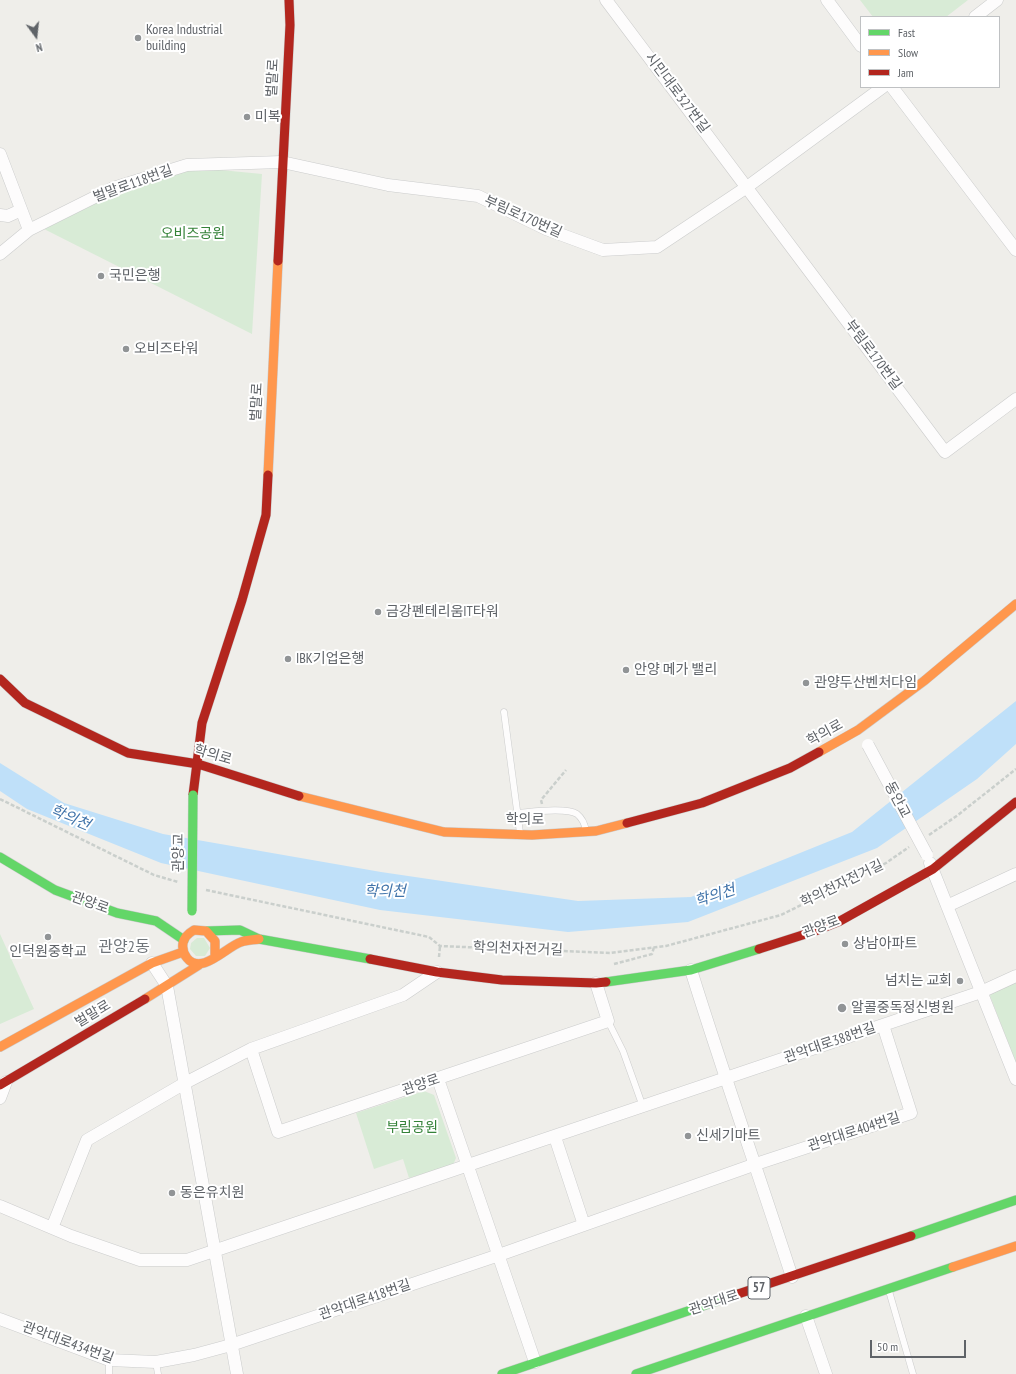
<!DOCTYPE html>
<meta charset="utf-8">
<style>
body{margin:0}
#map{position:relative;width:1016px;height:1374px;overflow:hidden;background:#efeeea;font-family:"PT Sans Narrow",sans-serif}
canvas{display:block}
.legend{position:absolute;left:860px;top:16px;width:140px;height:72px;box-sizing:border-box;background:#fff;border:1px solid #bfc1c3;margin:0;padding:5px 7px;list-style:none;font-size:12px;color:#5f6368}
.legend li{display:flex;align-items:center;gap:8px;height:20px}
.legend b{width:20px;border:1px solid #bfc1c3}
.north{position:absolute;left:16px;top:16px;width:40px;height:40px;-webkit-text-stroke:3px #fff;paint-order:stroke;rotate:165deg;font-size:11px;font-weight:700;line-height:16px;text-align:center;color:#5f6368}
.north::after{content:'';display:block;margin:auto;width:14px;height:18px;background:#5f6368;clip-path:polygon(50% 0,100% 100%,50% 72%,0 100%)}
.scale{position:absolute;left:870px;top:1340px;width:96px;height:18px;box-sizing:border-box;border:2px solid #5f6368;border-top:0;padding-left:5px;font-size:12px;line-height:14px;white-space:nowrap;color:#5f6368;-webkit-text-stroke:3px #fff;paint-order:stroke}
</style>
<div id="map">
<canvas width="1016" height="1374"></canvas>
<ul class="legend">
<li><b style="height:5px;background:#63d668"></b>Fast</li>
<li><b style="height:5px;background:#ff974d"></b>Slow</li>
<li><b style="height:5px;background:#b3261e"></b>Jam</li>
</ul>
<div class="north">N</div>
<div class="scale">50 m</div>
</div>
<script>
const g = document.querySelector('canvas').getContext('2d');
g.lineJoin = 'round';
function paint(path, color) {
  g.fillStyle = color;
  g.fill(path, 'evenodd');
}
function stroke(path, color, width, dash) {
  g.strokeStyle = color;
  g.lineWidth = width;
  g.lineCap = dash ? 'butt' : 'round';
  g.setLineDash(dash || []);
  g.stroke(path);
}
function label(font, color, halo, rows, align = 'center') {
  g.font = font + ' "PT Sans Narrow","Noto Sans KR",sans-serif';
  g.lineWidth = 4;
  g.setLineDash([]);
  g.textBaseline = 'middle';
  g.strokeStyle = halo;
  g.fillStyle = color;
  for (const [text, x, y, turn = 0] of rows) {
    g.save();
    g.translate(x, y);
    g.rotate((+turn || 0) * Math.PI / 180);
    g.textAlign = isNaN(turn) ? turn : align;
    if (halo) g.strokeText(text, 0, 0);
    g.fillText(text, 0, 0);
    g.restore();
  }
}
paint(new Path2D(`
 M860,0H968L946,17H873Z
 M200,168L262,174L252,334L44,229L56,219L172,171Z
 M0,934L34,1009L0,1024Z
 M197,938H204L210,948L205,956H196L190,949L191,943Z
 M1016,981V1063L990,996L991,992Z
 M424,1091L434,1095L456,1158L453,1165L409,1178L403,1159L374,1169L356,1113Z`), '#d8ebd6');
paint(new Path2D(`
 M1016,701V744L977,779L877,848L688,922L568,932L380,910L161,863L27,809L0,791V763L64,803L163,834L381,872L578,901L691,897L852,832Z`), '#bfe0f9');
const lane = new Path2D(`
 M504,712L520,833
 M517,813C531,812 566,807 577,814C582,818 585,825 586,831
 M608,1021L623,1051L643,1107
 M889,1291L913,1374
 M109,1360V1374
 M156,1362L158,1374`);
const street = new Path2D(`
 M606,0L945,452L1016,399
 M827,0L861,46
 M975,17L997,0
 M892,87L1016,250
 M0,154L29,230
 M0,215L8,216L21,210
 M0,254L29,230L113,188L187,165L282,162L388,185L478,196L546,229L603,250L657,247L747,187L883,87
 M930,863L1016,1079
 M947,906L1016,874
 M152,963L167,986L237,1374
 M691,970C723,1073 759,1175 792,1277
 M251,1049L278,1132L608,1021L596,983
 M438,1079L535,1362
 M0,1098L6,1082
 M555,1137L584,1225
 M0,1206L71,1236L140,1260H187L883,1025L981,992L1016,976
 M52,1228L87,1140L185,1083L251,1049L403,995L437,972
 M806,1316L826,1374
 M0,1319L109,1360L156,1362L194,1355L231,1345L499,1255L756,1164L911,1113L883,1025`);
const fast = new Path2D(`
 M0,857L55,890L117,913L156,921L184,940
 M207,931L240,930L259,939L370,959
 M606,982L691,970L759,949
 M911,1236L1016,1200
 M502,1374L738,1294
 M636,1374L953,1267`);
const slow = new Path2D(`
 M268,475L278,261
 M819,752L858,730L924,681L1016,604
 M299,796L444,832L532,835L596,831L627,823
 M215,956V941L206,931L194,930C189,933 184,937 183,943C182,949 183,953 187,958C201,976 226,947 241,942C246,940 253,940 259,939
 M145,999L199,965
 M0,1047L152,963L183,952
 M953,1267L1016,1246`);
const jam = new Path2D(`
 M278,261L290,25L289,0
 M0,679L25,703L128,753L198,764L299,796
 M193,795L202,723L242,600L266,515L268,475
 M627,823L702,803L790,768L819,752
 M759,949L815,931L840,921L933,869L1016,802
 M370,959L437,972L502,980L596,983L606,982
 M0,1085L145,999
 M738,1294L911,1236`);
stroke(lane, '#cbcccc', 7);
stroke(street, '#cbcccc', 13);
stroke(fast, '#cacacb', 10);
stroke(slow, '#cacacb', 10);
stroke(jam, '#cacacb', 10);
stroke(new Path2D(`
 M0,799L154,875L178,882
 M542,804L541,800L566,770
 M929,835L958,815L1016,769
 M206,890L429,937L440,946L610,953L666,946L781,915L886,863L909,847
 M439,957L440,946
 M614,964L652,954L654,947`), '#cacfcc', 2.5, [4, 2]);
stroke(lane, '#fdfcfc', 6);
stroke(street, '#fdfcfc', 12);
stroke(fast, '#63d668', 9);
stroke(slow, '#ff974d', 9);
stroke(jam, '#b3261e', 9);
const streetBridge = new Path2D(`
 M868,745L927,855`);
const fastBridge = new Path2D(`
 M192,911L193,795`);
stroke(streetBridge, '#cbcccc', 13, []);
stroke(fastBridge, '#cacacb', 10, []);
stroke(streetBridge, '#fdfcfc', 12);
stroke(fastBridge, '#63d668', 9);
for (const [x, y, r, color] of [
 [138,38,4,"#919496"],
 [247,117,4,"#919496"],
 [101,276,4,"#919496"],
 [126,349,4,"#919496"],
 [378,612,4,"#919496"],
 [288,659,4,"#919496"],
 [626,670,4,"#919496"],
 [806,683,4,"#919496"],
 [48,937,4,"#919496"],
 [845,944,4,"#919496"],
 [960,981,4,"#919496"],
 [842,1008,5,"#919496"],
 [688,1136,4,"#919496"],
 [172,1193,4,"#919496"]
]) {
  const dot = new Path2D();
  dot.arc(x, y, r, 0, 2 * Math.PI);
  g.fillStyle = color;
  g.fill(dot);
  stroke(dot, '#fff', 1.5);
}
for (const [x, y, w] of [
 [759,1288,22]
]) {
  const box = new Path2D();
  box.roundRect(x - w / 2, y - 11, w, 22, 3);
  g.fillStyle = '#fff';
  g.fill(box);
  stroke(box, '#5f6368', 1);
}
label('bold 13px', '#5f6368', null, [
 ["57",759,1288]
]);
label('14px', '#5f6368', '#fff', [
 ["Korea Industrial",146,30],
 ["building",146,46],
 ["미복",255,117],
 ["국민은행",109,276],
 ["오비즈타워",134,349],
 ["금강펜테리움IT타워",386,612],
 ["IBK기업은행",296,659],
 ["안양 메가 밸리",634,670],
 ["관양두산벤처다임",814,683],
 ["상남아파트",853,944],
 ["인덕원중학교",48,952,"center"],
 ["넘치는 교회",952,981,"right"],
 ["알콜중독정신병원",851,1008],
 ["신세기마트",696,1136],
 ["동은유치원",180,1193]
], 'left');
label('14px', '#5f6368', '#fff', [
 ["벌말로",273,78,-87],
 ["시민대로327번길",677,93,53],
 ["벌말로118번길",133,184,-20],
 ["부림로170번길",523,217,24],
 ["부림로170번길",873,355,53],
 ["벌말로",257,402,-87],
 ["학의로",825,733,-29],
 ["학의로",213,755,16],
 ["동안교",897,800,62],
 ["학의로",525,820],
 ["관양교",179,853,-90],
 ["학의천자전거길",842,884,-26],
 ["관양로",90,903,20],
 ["관양로",821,927,-21],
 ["학의천자전거길",518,949,2],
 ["벌말로",93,1014,-31],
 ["관악대로388번길",830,1043,-19],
 ["관양로",421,1085,-19],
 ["관악대로404번길",854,1132,-18],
 ["관악대로418번길",365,1300,-19],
 ["관악대로",714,1303,-18],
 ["관악대로434번길",68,1343,20]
]);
label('14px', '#348238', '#fff', [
 ["오비즈공원",193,234],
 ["부림공원",412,1128]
]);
label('italic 15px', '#4174aa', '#fff', [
 ["학의천",70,818,23],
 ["학의천",385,892],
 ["학의천",715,896,-18]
]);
label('16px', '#70757a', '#fff', [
 ["관양2동",124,947]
]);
</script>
